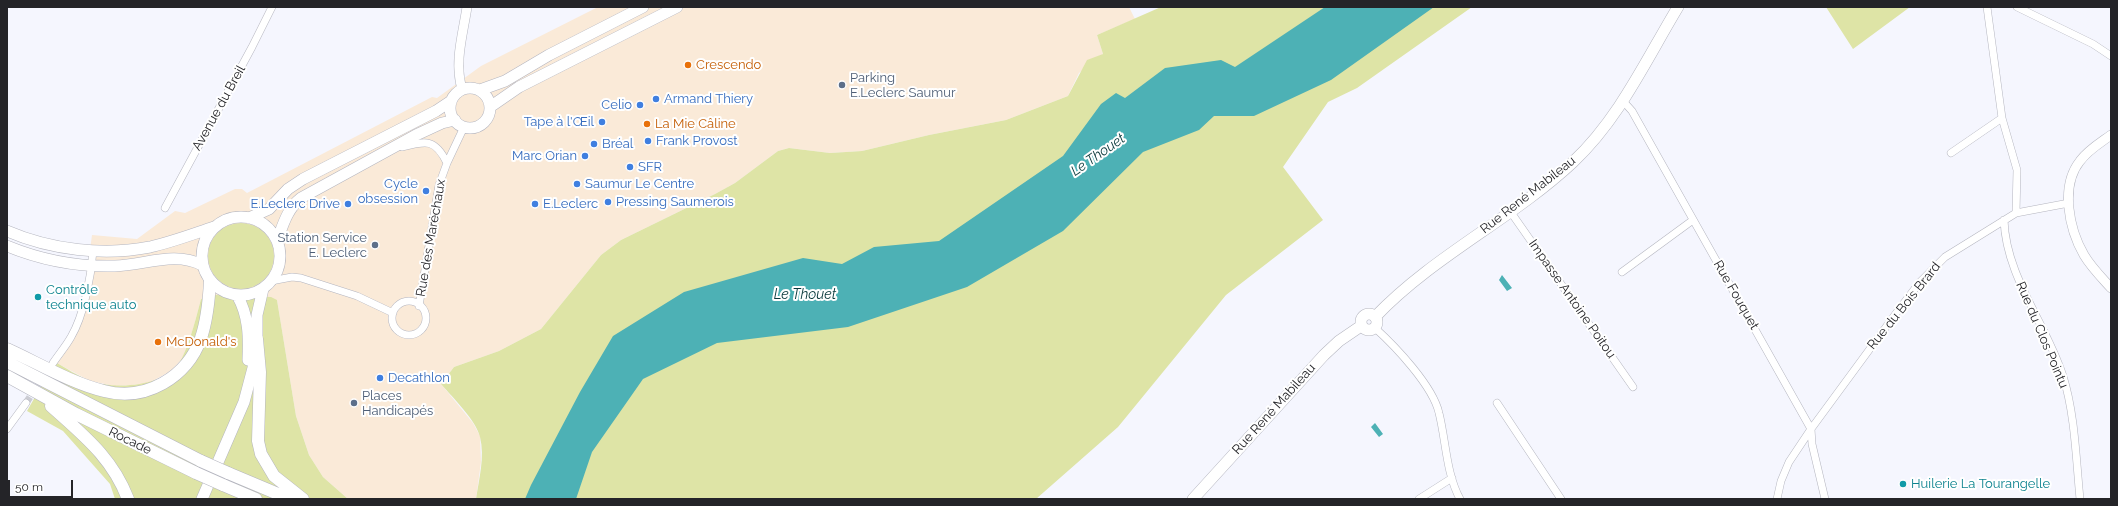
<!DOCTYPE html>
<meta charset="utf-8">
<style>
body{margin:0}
#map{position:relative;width:2118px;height:506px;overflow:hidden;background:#f5f6fe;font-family:Raleway,sans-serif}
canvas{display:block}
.frame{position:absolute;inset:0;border:8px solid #242428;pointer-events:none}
.scale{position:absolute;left:8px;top:480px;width:65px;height:18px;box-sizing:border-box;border:2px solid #242428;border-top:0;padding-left:5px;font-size:12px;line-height:14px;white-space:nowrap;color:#242428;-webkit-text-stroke:3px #fff;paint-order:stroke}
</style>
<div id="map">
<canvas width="2118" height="506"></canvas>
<div class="frame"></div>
<div class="scale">50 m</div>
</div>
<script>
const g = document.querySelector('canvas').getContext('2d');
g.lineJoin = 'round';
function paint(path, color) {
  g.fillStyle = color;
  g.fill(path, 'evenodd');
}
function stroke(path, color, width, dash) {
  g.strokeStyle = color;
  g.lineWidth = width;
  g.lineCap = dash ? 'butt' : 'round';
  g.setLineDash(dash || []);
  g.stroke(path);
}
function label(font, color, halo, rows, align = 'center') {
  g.font = font + ' Raleway,sans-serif';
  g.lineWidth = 4;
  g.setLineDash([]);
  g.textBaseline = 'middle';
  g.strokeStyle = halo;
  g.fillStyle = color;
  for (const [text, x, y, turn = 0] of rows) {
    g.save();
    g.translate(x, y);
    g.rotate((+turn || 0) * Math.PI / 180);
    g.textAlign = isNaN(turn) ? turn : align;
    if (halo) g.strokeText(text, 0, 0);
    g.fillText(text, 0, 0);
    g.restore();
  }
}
paint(new Path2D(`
 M598,7H1129L1135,19L1097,35L1103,54L1079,73L1068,96L1006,120L929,135L862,151L830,153L789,148L778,151L735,183L715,194L621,240L601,255L541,329L499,351L454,367L441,384L473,423L480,436L481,462L476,499H348L323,477L309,455L296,416L277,300L201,299L193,329L182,359L171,371L147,384L115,386L90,381L55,362L80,322L92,235L137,239L175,211L185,213L235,189H242L247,193L432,97L437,98L481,66Z`), '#faead8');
paint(new Path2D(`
 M1161,7H1472L1357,88L1328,102L1283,167L1323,220L1226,295L1118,427L1036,499H476C479,479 485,457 480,437C476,420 453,398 441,384L454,367L499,351L541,329L601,255L621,240L715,194L735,183L778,151L789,148L830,153L862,151L929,135L1006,120L1068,96L1087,60L1103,54L1097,35Z
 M1826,7H1910L1853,49Z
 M208 256a33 33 0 1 1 66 0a33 33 0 1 1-66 0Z
 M216,295L271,297L277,300L296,416L309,455L323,477L348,499H115L110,484L63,431L27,411L55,362C66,368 78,376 90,381C117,390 168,387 182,358C191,339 196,318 201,299Z`), '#dee4a6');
paint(new Path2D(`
 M1325,7H1434L1331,80L1254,116H1214L1199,130L1143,152L1063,231L967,287L848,327L717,343L643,379L592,452L576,499H525L531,485L580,392L613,336L684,292L803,258L842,264L874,247L939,241L1063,156L1101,104L1116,93L1125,98L1165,68L1221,60L1235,67Z
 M1502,275L1512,288L1507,291L1499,280Z
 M1375,423L1383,434L1379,437L1371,427Z`), '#4db1b5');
stroke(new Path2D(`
 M26,403L43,377`), '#cbccd3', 7, [7, 3.5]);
const minor = new Path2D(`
 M1987,7L2002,118L2017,170L2016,213
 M2017,7L2093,44L2111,56
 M1623,101L1632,111L1811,429L1812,444L1825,499
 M402,147C426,141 435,138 447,163
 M1951,153L2002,118
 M165,208L252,47L272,7
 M1510,211L1633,387
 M2004,220C2006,277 2046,323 2063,376C2075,414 2076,459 2080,499
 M1622,272L1693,220
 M271,281L292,277L301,278L357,296L393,313
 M392 318a17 17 0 1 1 34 0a17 17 0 1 1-34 0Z
 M419,306L439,185L447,163L464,127
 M1375,328C1395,346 1433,386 1439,413C1446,441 1446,473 1460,499
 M53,363C59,354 66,346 71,337C84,315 91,277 93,251
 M1497,403L1561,499
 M7,429L26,403
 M1419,499L1452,478
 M1777,499L1781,481L1789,462L1811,429L1897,312L1920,282L1945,257L2016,213L2069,203`);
const tertiary = new Path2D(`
 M462,89C454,62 463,34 467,7
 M2111,135C2100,143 2088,150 2080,161C2060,186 2069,229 2084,255C2091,267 2102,278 2111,288`);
const secondary = new Path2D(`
 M450 108a20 20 0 1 1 40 0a20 20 0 1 1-40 0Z
 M480,90L505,81L549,55L643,7
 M490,107L519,87L677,7
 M202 256a39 39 0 1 1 78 0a39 39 0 1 1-78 0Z
 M249,218L269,209L288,189L303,179L436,111L451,101
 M7,231C51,250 104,256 150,247C172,242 193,234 214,227
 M277,241C283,225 287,209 301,198L416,135L442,123L455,120
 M7,246C41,260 79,267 115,266C145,265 175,251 202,265
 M237,295C249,316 249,337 248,360
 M1361 322a8 8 0 1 1 16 0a8 8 0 1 1-16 0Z
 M1375,317C1433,256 1512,219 1573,162C1619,119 1646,60 1678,7
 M202,499L244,402L253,368L257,339V315L263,289
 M1193,499L1324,355L1339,341L1361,326`);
const trunk = new Path2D(`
 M257,339L260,372L258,441L261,454L274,476L303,499
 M7,349C38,363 71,383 104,391C146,402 187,377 201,338C207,320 209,300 210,281
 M7,362L201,461
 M7,376L76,414L196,473
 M51,406C83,435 112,457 128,499
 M228,473L290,499
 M223,485L256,499`);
stroke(minor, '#b4b5bf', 8);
stroke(tertiary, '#b4b5bf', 10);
stroke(secondary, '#b4b5bf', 12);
stroke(trunk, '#b4b5bf', 13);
stroke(minor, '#fff', 7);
stroke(tertiary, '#fff', 9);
stroke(secondary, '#fff', 11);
stroke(trunk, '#fff', 12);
const trunkBridge = new Path2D(`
 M201,461L228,473
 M196,473L223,485`);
stroke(trunkBridge, '#b4b5bf', 13, []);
stroke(trunkBridge, '#fff', 12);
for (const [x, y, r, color] of [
 [688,65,4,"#e8710a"],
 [842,85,4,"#5c6f8a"],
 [656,99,4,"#3f7fe0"],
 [640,105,4,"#3f7fe0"],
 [602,122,4,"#3f7fe0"],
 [647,124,4,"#e8710a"],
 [648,141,4,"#3f7fe0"],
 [594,144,4,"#3f7fe0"],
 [585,156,4,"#3f7fe0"],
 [630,167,4,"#3f7fe0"],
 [577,184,4,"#3f7fe0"],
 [426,191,4,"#3f7fe0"],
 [608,202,4,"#3f7fe0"],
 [348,204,4,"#3f7fe0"],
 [535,204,4,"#3f7fe0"],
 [375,245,4,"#5c6f8a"],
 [38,297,4,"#0f9aa8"],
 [158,342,4,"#e8710a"],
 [380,378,4,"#3f7fe0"],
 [354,403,4,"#5c6f8a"],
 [1903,484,4,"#0f9aa8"]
]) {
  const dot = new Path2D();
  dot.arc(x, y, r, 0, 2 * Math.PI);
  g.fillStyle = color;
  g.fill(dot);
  stroke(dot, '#fff', 1.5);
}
label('13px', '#c56008', '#fff', [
 ["Crescendo",696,65],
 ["La Mie Câline",655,124],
 ["McDonald's",166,342]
], 'left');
label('13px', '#4e5e75', '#fff', [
 ["Parking",850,78],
 ["E.Leclerc Saumur",850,93],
 ["Station Service",367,238,"right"],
 ["E. Leclerc",367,253,"right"],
 ["Places",362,396],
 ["Handicapés",362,411]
], 'left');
label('13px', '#366cbe', '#fff', [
 ["Armand Thiery",664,99],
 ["Celio",632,105,"right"],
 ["Tape à l'Œil",594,122,"right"],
 ["Frank Provost",656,141],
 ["Bréal",602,144],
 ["Marc Orian",577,156,"right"],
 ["SFR",638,167],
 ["Cycle",418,184,"right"],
 ["obsession",418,199,"right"],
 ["Saumur Le Centre",585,184],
 ["Pressing Saumerois",616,202],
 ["E.Leclerc Drive",340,204,"right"],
 ["E.Leclerc",543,204],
 ["Decathlon",388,378]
], 'left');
label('13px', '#242428', '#fff', [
 ["Avenue du Breil",219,108,-61],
 ["Rue René Mabileau",1528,195,-38],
 ["Rue des Maréchaux",431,238,-80],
 ["Rue Fouquet",1736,295,60],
 ["Impasse Antoine Poitou",1572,299,55],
 ["Rue du Bois Brard",1904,306,-51],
 ["Rue du Clos Pointu",2042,335,67],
 ["Rue René Mabileau",1274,409,-48],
 ["Rocade",130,441,26]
]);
label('13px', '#0d838f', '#fff', [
 ["Contrôle",46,290],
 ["technique auto",46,305],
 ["Huilerie La Tourangelle",1911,484]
], 'left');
label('italic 14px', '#063739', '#fff', [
 ["Le Thouet",1098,155,-35],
 ["Le Thouet",805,295]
]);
</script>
